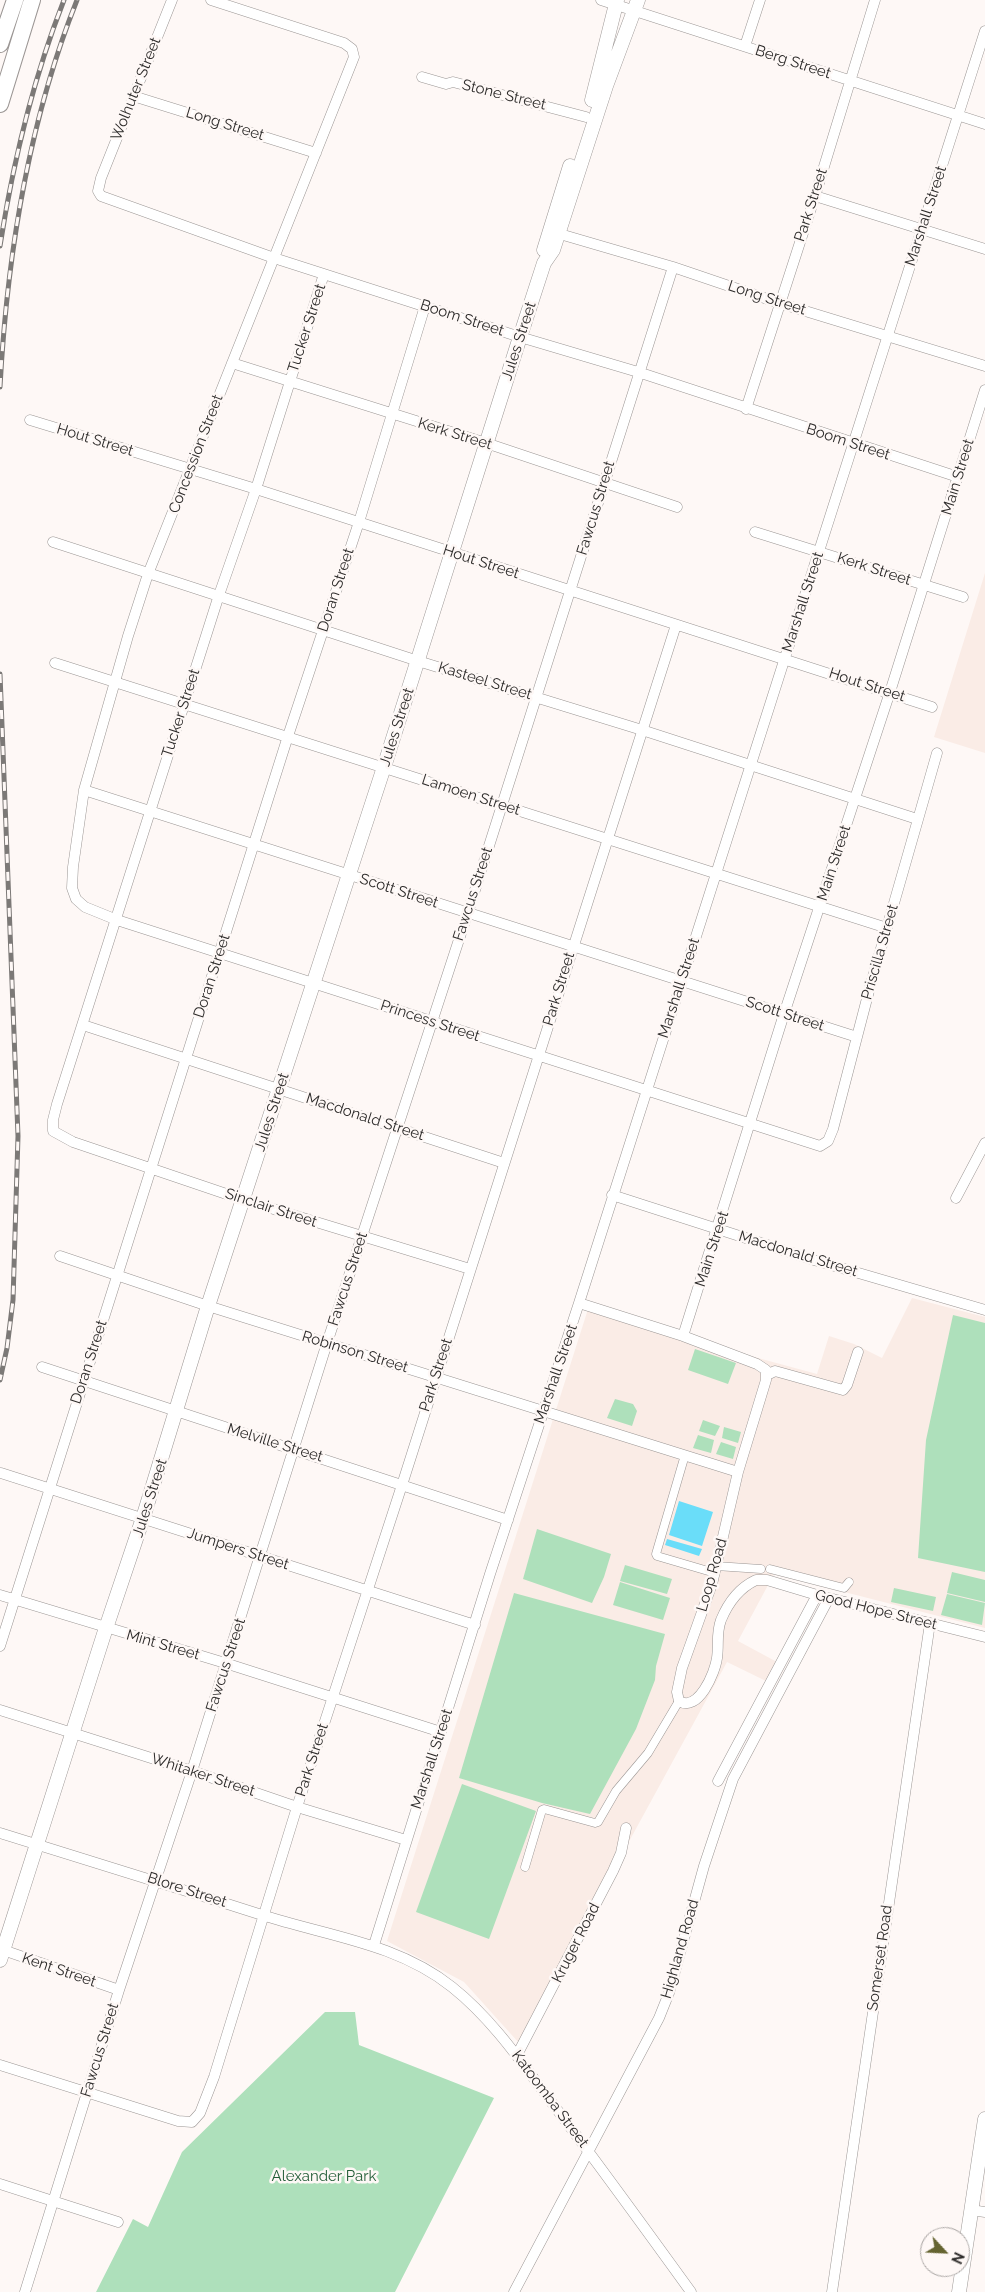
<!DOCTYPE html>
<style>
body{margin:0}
#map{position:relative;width:985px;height:2292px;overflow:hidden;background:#fef8f6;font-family:Raleway,sans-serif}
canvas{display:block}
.north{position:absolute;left:920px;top:2227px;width:50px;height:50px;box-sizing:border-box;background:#fef8f6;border:1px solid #aaa6a4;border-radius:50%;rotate:115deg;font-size:14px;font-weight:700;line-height:20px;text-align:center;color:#2d2b2a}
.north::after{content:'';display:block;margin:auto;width:18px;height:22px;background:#656431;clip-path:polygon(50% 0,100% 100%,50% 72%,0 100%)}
</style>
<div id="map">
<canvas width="985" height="2292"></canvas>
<div class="north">N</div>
</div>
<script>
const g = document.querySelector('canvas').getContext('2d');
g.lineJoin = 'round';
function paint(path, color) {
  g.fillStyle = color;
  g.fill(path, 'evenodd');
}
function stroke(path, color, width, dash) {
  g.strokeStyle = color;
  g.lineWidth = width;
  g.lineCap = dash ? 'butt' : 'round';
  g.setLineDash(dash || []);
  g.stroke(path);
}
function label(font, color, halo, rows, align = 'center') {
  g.font = font + ' Raleway,sans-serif';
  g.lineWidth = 5;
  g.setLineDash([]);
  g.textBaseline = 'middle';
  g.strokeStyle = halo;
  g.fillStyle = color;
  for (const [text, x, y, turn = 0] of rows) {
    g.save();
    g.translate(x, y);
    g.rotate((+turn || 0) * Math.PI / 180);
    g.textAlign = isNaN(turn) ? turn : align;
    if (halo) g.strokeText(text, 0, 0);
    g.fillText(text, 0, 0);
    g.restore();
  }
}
paint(new Path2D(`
 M985,573V753L934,737Z
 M912,1298L985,1317V1628L774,1574L738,1641L777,1662L766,1681L727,1662L519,2043L464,1982L387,1941L589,1306L699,1342L817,1374L829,1336L854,1344L882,1358Z`), '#faece6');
paint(new Path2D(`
 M953,1315L985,1323V1572L918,1558L926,1440Z
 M695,1349L736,1363L728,1384L688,1370Z
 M615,1399L633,1404L637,1411L632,1426L607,1418Z
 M703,1420L720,1426L715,1436L699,1431Z
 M724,1427L741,1432L738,1443L722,1438Z
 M698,1435L714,1440L711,1453L693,1448Z
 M721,1442L736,1447L733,1459L716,1454Z
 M537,1529L611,1554L604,1577L592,1603L523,1579Z
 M625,1565L672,1579L667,1594L620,1581Z
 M952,1572L985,1580V1602L947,1593Z
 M620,1582L670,1598L663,1620L613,1605Z
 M894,1588L936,1597L933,1611L891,1602Z
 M514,1593L665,1634L656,1666L655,1680L636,1729L590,1814L542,1803L459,1778Z
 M947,1594L985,1603L982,1625L941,1615Z
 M462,1784L536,1811L489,1939L416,1912Z
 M325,2012H355L359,2045L494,2098L395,2292H96L133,2219L148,2227L182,2152Z`), '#aee0bb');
paint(new Path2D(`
 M679,1501L713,1512L702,1546L669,1535Z
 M667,1539L702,1549L699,1556L665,1545Z`), '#6addf9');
const pedestrian = new Path2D(`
 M685,1455L656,1554L657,1556L715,1573
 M716,1566L761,1569
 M770,1569L844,1588L849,1582
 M525,1867L542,1810L544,1809L595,1823L598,1822L616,1791L648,1753L679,1701`);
const minor = new Path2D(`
 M172,0L101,178L98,191L101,196L274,258L520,337L638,372L958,477
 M211,0L344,43L352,49L354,57L148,574L128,636L84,790L73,867L72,888L76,899L85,907L117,920L820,1146L828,1141L833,1129L870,987L937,753
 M601,0L985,124
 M745,46L760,0
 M422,77L446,84L453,82L586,117
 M133,96L316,153
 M815,196L985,249
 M553,232L673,267L779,303L985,366
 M324,274L256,489L219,595L57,1104L53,1120V1131L73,1142L244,1200L470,1269
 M232,363L486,443L677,507
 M746,409L815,196L875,0
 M30,420L256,489L932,707
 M755,532L963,597
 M53,542L418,661L642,730L917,819
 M55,663L887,928
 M84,790L857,1037
 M83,1025L504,1163
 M612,1195L814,1260L985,1310
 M956,1198L985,1143
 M60,1256L208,1306L738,1472
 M579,1303L683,1336L757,1364L766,1370V1380L738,1472L712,1584L682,1668L677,1692L679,1701C698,1713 715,1673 717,1658C719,1645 716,1633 721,1620C728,1603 739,1588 756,1580H767L817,1595L985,1637
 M683,1336L784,1014L890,692L985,390
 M42,1367L508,1520
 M767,1375L775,1371L843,1390L847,1385L858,1352
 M1,1473L475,1625
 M0,1595L225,1663L441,1732
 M0,1646L288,736L359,522L425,306
 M0,1710L192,1771L297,1807L406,1840
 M718,1781L817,1595
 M0,1833C88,1860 175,1887 262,1915C327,1936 397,1943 452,1987C491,2018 520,2060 549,2099C597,2162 644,2227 691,2292
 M374,1945L490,1574L579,1303L985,31
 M0,1949L119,1990
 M517,2055L613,1871L621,1853L626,1828
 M0,2065L178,2121L192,2122L200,2113L214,2077L297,1807L402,1485L676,625
 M0,2184L118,2222
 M971,2210L985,2212
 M25,2292L119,1990L192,1771L327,1343L468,912L673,267
 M514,2292L659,2018L669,1993L704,1866L733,1779L829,1598
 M832,2292L930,1623`);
const secondary = new Path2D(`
 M592,100L617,0
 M544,250L570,166
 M0,1960L104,1634L143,1518L208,1306L384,767L520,337L544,263L553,250L606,86L638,0
 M959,2292L985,2119`);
const primary = new Path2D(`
 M0,44L15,0
 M0,104L32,0`);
stroke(pedestrian, '#9b9694', 9);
stroke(minor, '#9b9694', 11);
stroke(secondary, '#9b9694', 15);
stroke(primary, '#9b9694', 18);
stroke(pedestrian, '#fff', 8);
stroke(minor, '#fff', 10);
stroke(secondary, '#fff', 14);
stroke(primary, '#fff', 16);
const rail = new Path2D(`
 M0,246C13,162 33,79 64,0
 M0,387C7,255 28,123 77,0
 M0,674L18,1136L13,1300L7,1348L0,1380`);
stroke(rail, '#7c7977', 5);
stroke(rail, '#fef8f6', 3, [9]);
label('15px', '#2d2b2a', '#fef8f6', [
 ["Berg Street",793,62,18],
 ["Wolhuter Street",136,89,-68],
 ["Stone Street",504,95,14],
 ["Long Street",225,124,17],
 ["Park Street",811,205,-72],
 ["Marshall Street",926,216,-72],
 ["Long Street",767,298,18],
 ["Boom Street",462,318,18],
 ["Tucker Street",307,328,-72],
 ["Jules Street",519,341,-72],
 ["Kerk Street",455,434,17],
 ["Hout Street",95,440,17],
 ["Boom Street",848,442,18],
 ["Concession Street",196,454,-69],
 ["Main Street",958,477,-73],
 ["Fawcus Street",596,508,-73],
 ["Hout Street",481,562,18],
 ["Kerk Street",874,569,18],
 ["Doran Street",336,590,-72],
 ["Marshall Street",803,602,-72],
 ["Kasteel Street",485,681,17],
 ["Hout Street",867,685,18],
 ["Tucker Street",181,713,-72],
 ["Jules Street",397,727,-72],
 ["Lamoen Street",471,795,18],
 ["Main Street",834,863,-72],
 ["Scott Street",399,891,18],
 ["Fawcus Street",473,894,-72],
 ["Priscilla Street",880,952,-74],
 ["Doran Street",212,976,-72],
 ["Marshall Street",679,988,-72],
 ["Park Street",559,989,-73],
 ["Scott Street",785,1014,18],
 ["Princess Street",430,1021,18],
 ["Jules Street",272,1112,-72],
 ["Macdonald Street",365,1117,18],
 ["Sinclair Street",271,1208,18],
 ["Main Street",712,1249,-72],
 ["Macdonald Street",798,1254,17],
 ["Fawcus Street",348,1279,-72],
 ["Robinson Street",355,1352,17],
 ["Doran Street",89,1362,-72],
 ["Marshall Street",556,1374,-71],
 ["Park Street",436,1375,-72],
 ["Melville Street",275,1443,17],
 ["Jules Street",150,1498,-72],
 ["Jumpers Street",238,1549,18],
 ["Loop Road",712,1575,-74],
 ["Good Hope Street",876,1610,14],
 ["Mint Street",163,1645,16],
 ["Fawcus Street",226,1665,-72],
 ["Marshall Street",432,1759,-72],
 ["Park Street",312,1760,-72],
 ["Whitaker Street",203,1775,18],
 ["Blore Street",187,1890,18],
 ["Kruger Road",576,1943,-63],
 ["Highland Road",680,1949,-74],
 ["Somerset Road",880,1958,-82],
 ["Kent Street",59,1970,19],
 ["Fawcus Street",100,2050,-73],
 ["Katoomba Street",550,2099,53]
]);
label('15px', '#245d38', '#fef8f6', [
 ["Alexander Park",324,2176]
]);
</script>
